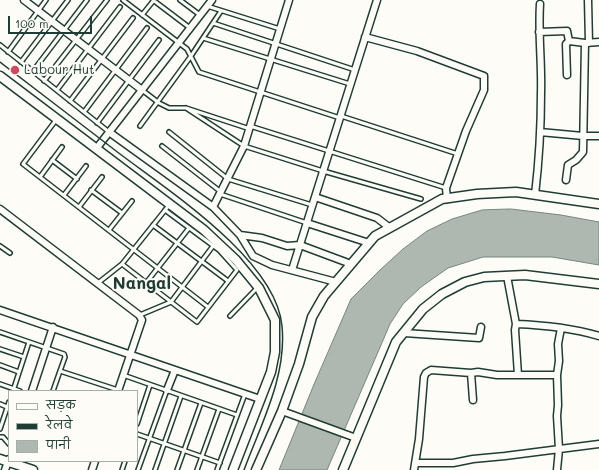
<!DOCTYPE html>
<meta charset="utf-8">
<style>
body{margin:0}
#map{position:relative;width:599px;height:470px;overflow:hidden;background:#fdfcf7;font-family:Mali,"Playpen Sans Deva",sans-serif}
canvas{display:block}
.legend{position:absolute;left:8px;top:390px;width:130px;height:72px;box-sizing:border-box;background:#fdfcf7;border:1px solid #a4b0a9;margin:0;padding:5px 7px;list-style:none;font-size:12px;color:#1f3d34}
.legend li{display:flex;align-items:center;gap:8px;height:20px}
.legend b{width:20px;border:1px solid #a4b0a9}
.scale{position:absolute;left:8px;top:16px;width:84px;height:18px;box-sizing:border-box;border:2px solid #1f3d34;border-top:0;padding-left:5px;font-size:12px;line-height:14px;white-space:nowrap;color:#1f3d34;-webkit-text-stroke:3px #fdfcf7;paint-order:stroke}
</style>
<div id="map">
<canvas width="599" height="470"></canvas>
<ul class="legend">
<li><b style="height:5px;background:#fdfcf7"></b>सड़क</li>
<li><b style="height:5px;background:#1f3d34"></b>रेलवे</li>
<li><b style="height:11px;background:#aeb8b1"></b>पानी</li>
</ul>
<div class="scale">100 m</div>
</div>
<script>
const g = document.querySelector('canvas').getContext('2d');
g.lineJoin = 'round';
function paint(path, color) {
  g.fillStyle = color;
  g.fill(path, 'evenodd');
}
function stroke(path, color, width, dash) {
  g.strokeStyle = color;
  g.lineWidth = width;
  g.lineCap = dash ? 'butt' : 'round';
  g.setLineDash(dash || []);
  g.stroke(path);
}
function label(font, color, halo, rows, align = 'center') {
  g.font = font + ' Mali,sans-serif';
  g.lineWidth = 4;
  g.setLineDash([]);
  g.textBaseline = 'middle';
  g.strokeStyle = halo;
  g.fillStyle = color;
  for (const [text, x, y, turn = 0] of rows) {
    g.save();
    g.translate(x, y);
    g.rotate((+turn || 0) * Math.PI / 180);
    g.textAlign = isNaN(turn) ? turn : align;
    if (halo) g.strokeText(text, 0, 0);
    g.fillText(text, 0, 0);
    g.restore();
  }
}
const water = new Path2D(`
 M511,209L561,215L599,222V265L552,257H483L448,268L421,287L403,304L390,324L381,345L327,470H279L315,382L351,299L380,270L403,249L427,231L452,219L482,210Z`);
paint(water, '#aeb8b1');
stroke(water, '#75877f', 1);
const lane = new Path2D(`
 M123,0L187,49L199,72L340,118
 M153,0L190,28
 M180,0L200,15
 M207,6L280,29
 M142,15L154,0
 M213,23L355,70
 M203,38L350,84
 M0,45L109,132
 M8,52L46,0
 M21,62L68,0
 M33,71L87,0
 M44,81L107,0
 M57,90L120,7
 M142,90L159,103L169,108H186L250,129
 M70,101L133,18
 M186,108L244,146L323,171L421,199
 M84,112L147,28
 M341,116L458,154
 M56,120L23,164L208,307
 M97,123L159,40
 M140,126L191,56L221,11
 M250,126L446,188
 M169,132L228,179L312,205
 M162,146L221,192
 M52,160L77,179
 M40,177L62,147
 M91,190L122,213
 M220,194L307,223
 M64,195L86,166
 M79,207L102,177
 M153,225L228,281
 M109,230L132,201
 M0,246L10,253
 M122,264L197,322L237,270L219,250L165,210
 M98,283L122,264L170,204
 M146,283L189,228
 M140,315L171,302L213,246
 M230,316L257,288
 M0,332L64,354L65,357L60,371L118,390
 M0,349L24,357
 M0,365L19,372
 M123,375L237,415
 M0,384L20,391
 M13,391L29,342
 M53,391L60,371
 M0,404L7,407
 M137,424L150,385
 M0,429L9,402
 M137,434L220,463
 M0,437H3L9,444
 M122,470L125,461
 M138,470L167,390
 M155,470L181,396
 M177,470L201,403
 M197,470L219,409
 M217,470L245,394`);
const street = new Path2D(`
 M24,0L142,90
 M588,0L589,43
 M539,32L567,31L569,41L585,43
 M365,37L417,51L484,76V90L466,131L446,188L447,199
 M567,75L566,44L569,41
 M109,132L213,207L240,235L253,256L272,265L336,282
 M540,132L583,136H599
 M96,149L212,0
 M566,180L568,165L576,160L583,152L585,43L599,42
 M535,195C539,161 541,127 541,93C542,63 538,34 540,4
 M315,197L377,218L390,228
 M213,207L244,146L289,0
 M0,209L139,315L142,320L118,391
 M307,223L369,243
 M240,235L262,238L287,246L300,245L351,264
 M292,270L377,0
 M507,276L516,324L515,330L518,375
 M0,310L260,399
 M516,324C544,325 572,328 599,336
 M404,333L479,338L481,327
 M471,373L473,400
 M167,390L175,370
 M32,391L53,327
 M282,411L356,438
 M415,463H453L473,459L505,456L599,444
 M5,470L9,459
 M92,470L95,461
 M414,470L419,439L424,377L426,373L431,370L471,373L478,372L497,375H557
 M557,470L559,449L557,416L558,405L557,375L559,361L558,344L561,328`);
const secondary = new Path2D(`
 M0,76L204,230L236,260L259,288L275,320V352L271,372L233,470
 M0,459L33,470
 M256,470L282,411L299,364L312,317L324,296L375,236L442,199L477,194L516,192L599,204
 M343,470L396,342L423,309L442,294L465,282L484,277L525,275L599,284`);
stroke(lane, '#1f3d34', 6);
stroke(street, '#1f3d34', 9);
stroke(secondary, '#1f3d34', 11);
stroke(lane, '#fdfcf7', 3);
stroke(street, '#fdfcf7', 6);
stroke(secondary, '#fdfcf7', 8);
stroke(new Path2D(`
 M0,62C40,93 80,123 120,154C169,191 276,260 282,326C287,376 261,424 244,470`), '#1f3d34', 1.5);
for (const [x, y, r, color] of [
 [15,70,5,"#d1495b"]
]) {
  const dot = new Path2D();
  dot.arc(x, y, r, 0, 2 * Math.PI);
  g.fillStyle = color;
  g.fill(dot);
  stroke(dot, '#fdfcf7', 1.5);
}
label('13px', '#1f3d34', '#fdfcf7', [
 ["Labour Hut",24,70]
], 'left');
label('bold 17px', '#1f3d34', '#fdfcf7', [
 ["Nangal",142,284]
]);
</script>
